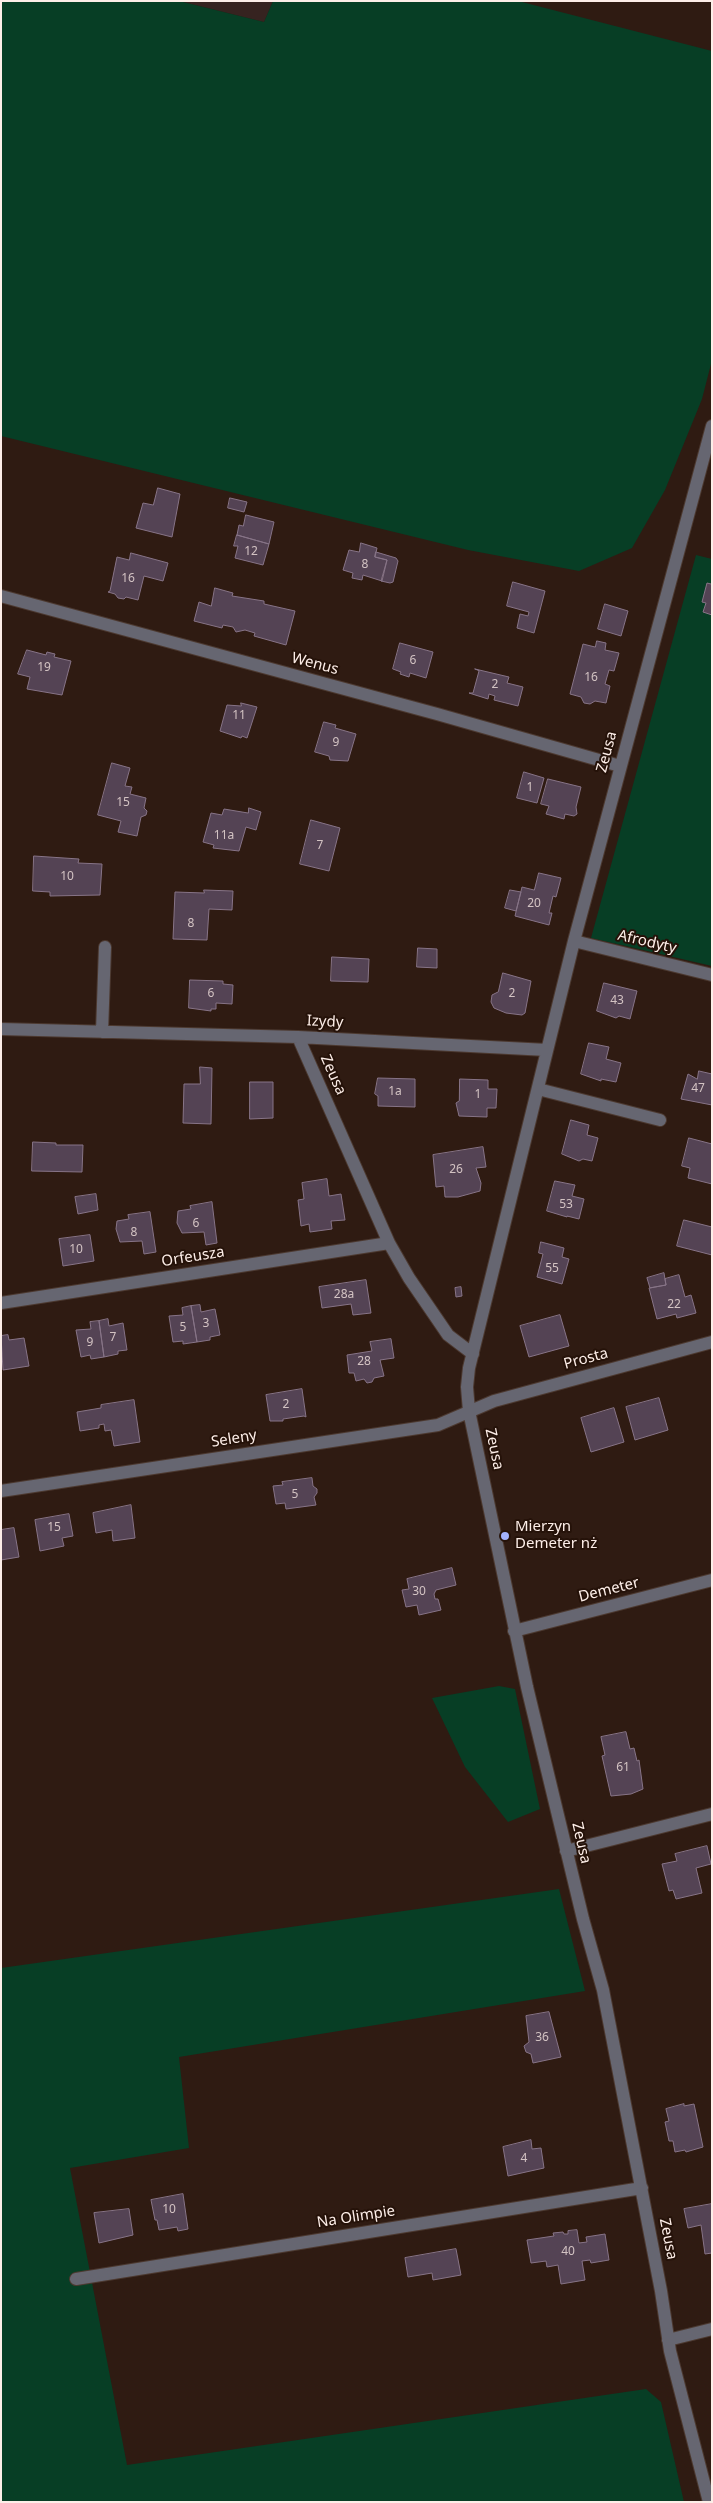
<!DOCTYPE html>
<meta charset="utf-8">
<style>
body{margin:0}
#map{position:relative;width:713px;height:2503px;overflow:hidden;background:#2f1b12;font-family:"Noto Sans",sans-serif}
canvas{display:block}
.frame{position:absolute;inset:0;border:2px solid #fdeee8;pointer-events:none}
</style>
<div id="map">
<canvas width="713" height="2503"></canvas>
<div class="frame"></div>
</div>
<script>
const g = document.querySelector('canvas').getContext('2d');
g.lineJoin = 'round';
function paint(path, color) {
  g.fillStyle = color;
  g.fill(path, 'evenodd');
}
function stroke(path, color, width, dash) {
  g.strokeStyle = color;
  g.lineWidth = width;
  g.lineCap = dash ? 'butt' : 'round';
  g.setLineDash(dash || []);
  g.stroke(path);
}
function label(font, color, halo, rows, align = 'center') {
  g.font = font + ' "Noto Sans",sans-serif';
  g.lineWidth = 4;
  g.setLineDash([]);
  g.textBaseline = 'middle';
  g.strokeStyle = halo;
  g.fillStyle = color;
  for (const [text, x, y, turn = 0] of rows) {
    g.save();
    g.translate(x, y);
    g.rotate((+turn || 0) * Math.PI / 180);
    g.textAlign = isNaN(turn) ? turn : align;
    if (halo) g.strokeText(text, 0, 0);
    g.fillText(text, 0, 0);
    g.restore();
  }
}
paint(new Path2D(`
 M179,1H273L264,22Z`), '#362320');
paint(new Path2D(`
 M1,1H179L264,22L273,1H518L712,51V360L702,399L665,490L632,548L579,571L468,550L1,436Z
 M696,555L712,559V966L591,938Z
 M499,1686L515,1689L540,1809L508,1822L465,1767L432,1698Z
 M559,1889L585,1991L179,2057L189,2148L70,2168L127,2465L646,2389L661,2402L684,2502H1V1968Z`), '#073e25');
const building = new Path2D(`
 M158,488L180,494L172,537L136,528L143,503L153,505Z
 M230,498L247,502L244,512L228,508Z
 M246,515L274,522L269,544L237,535L239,525L243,526Z
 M237,535L269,544L263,565L235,558L238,546H234Z
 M361,543L377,548L375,557L387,560L382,581L363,575L362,580L352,578L353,573L343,570L349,550L359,552Z
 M376,552L396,558L398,561L393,582L390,583L381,581L387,560L375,557Z
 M131,553L168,563L163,581L144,576L138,600L126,597L124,599L118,598L115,594L108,592L110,591L117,557L129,560Z
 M513,582L545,591L534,633L517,628L520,614L528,616L529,612L507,606Z
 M712,582V615L703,612L706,603L702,602L707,583L711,584Z
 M215,588L233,593L232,596L264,601V604L295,611L286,645L254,636L255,633L245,630L236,632L233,627L223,625L222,628L194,621L199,602L211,606Z
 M605,604L628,611L621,636L598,629Z
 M597,641L606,643L605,650L619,653L614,671L609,670L605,684L610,686L606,703L595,701L590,704L584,703L581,697L570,694L583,644L595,647Z
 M400,643L433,652L426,678L410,673L409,677L400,674L401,672L393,669Z
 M27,650L46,655L47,652L55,654L54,657L71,661L62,695L27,689L30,677L18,674Z
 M475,669L509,677L507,683L523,687L518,706L494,700L495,696L489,694L488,699L469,693H473L479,671Z
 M241,703L257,707L247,738L242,736L241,738L220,731L227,705L241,706Z
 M324,722L336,725L335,728L356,734L348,761L330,760L329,756L315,752Z
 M112,763L130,768L125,786L132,787L130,794L146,798L144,808L147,811L146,815L141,817L137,836L118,832L121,821L98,815Z
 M524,772L544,778L537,803L517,798Z
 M548,779L581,787L576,807L577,814L574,816L565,814L564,819L546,814L549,806L541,804Z
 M249,808L261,812L256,830L246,827L239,851L213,848L214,845L203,842L211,813L222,815L224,809L248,813Z
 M311,820L340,828L329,871L300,864Z
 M34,856L79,859L78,863L102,864L100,895L50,896V892L33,891Z
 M539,873L561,878L556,897L553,896L549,913H552L549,925L515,916L522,887L534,890Z
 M204,890L233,891L232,910L209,909L207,940L173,939L175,892L204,893Z
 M510,890L521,892L516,911L505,908Z
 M418,948L437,949V968L417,967Z
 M332,957L369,959L368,982L331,981Z
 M503,973L531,981L525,1013L522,1015L506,1013L494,1008L491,1002L492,995L498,992Z
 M190,980L223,981V984L233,985L232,1004L216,1003V1009H211V1011L189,1008Z
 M604,983L637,991L630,1019L619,1016L616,1018L597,1011Z
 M589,1043L609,1047L606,1059L621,1063L616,1082L601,1079V1081L581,1074Z
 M200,1067L212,1068L211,1124L183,1123L184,1084H200Z
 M699,1071L712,1074V1105L681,1099L688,1074L697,1079Z
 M378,1078L415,1079V1107L378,1106V1096L375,1094Z
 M460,1079L488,1080V1089H497L496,1108H487V1117L459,1116L456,1103L459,1101Z
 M250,1082H273V1118L250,1119Z
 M571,1120L589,1125L587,1135L598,1138L592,1161L583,1159L579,1161L562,1154Z
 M689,1138L712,1144V1184L688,1178L690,1168L682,1166Z
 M33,1142L56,1143V1145H83L82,1172L32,1171Z
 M483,1147L486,1167L476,1168L481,1183L480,1191L458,1197H445L444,1186L436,1187L433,1155Z
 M327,1179L329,1196L341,1194L345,1220L331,1221L332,1229L310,1232L309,1224L301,1226L298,1200L304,1199L302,1183Z
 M555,1181L575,1185L572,1196L584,1199L579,1219L567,1216V1217L547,1211Z
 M96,1194L98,1210L78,1214L75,1197Z
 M212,1202L217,1243L206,1245L204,1232L182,1233L177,1223L178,1211L191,1209L190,1206Z
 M150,1212L156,1252L144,1254L142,1241L120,1242L116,1229L117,1221L129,1219L128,1215Z
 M684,1220L712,1227V1255L677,1246Z
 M90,1235L94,1261L63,1266L59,1239Z
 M541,1242L564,1248L562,1257L569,1259L562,1284L537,1277L543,1254L539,1253Z
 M664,1273L666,1285L650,1288L647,1278Z
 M679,1275L685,1297L691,1295L696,1313L677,1318L676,1314L657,1319L649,1288L666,1285L665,1279Z
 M366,1280L371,1313L353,1315L351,1304L322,1308L319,1287Z
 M461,1287L462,1296L456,1297L455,1288Z
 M200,1305L201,1312L215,1309L220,1335L210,1337V1340L197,1342L191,1306Z
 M191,1306L197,1342L183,1344V1341L173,1342L169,1316L183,1315L182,1308Z
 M560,1315L569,1346L529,1357L520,1326Z
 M108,1319L109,1326L123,1323L127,1350L118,1351V1354L104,1357L99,1321Z
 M99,1321L104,1357L91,1359L90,1355L81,1357L76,1330L91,1329L90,1322Z
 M8,1335L9,1340L24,1338L29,1366L3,1370L1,1336Z
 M391,1339L394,1358L380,1360L384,1376L374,1378L372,1382L367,1383L364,1379L356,1381L354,1373H349L347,1355L372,1351L370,1342Z
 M302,1389L306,1417L304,1416L283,1419V1421H270L266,1395Z
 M659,1398L668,1430L635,1440L626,1407Z
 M134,1400L140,1442L114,1446L111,1430L105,1431L104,1424L99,1425V1428L80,1431L77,1412L101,1408V1405Z
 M614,1408L624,1442L591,1452L581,1418Z
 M312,1478L313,1486L317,1489V1493L314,1497L316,1505L286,1509L285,1503L276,1504L273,1486L283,1485L282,1482Z
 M131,1505L135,1538L113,1541L112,1530L96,1533L93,1513Z
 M69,1514L73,1536L62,1538L64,1546L40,1551L35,1520Z
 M14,1528L19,1557L1,1560V1530Z
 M452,1568L456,1585L436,1590L434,1594L435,1599H438L441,1610L419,1615L417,1605L406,1607L402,1590L409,1589L407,1579Z
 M626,1732L630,1749L634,1748L637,1761L639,1760L643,1789L631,1794L611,1796L602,1756L605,1755L601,1737Z
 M707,1846L711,1864L696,1868L702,1893L676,1899L673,1890L669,1891L662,1864L677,1861L675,1854Z
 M549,2012L561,2057L533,2063L531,2054L526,2052L524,2046L529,2042L526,2016Z
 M684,2104V2106L694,2104L703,2147L686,2152L685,2150L675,2152L673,2141H669L665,2122L669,2121L666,2109Z
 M531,2140L532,2149L541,2148L544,2168L508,2176L503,2147Z
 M183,2194L188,2229L178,2231L177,2227L159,2230L157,2220H155L151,2200Z
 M712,2204V2253L705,2254L701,2225L688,2228L684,2209Z
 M129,2209L133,2235L99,2243L94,2213Z
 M577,2230L579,2243L587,2242L586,2237L605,2234L609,2260L591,2263L590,2260L582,2261L585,2280L561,2284L558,2265L547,2267L546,2261L531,2263L527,2240L554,2236L553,2233L563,2232L564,2234H568V2231Z
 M456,2249L461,2275L433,2280L432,2273L408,2277L405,2258Z`);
paint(building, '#544354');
stroke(building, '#877487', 1);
const minor = new Path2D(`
 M1,596L437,714L620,766
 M574,941L712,975
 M1,1029L298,1037L547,1050
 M102,1032L105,947
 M298,1037L389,1243L409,1278L448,1335L473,1354
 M538,1089L660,1120
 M1,1303L389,1243
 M1,1491L438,1425L494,1401L712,1342
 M514,1631L712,1580
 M566,1851L712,1814
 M76,2279L642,2188
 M668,2340L712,2329
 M709,2502L670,2351L661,2291L603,1990L583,1919L527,1687L469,1411L467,1387L469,1368L574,941L712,426`);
stroke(minor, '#4c3930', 14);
stroke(minor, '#666671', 12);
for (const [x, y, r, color] of [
 [505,1536,5,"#a3b2fd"]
]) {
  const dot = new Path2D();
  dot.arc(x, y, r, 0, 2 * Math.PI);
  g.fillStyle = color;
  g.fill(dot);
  stroke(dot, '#251209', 2);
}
label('12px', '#d3c3c3', null, [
 ["12",251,552],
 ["8",365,565],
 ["16",128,579],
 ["6",413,661],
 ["19",44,668],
 ["16",591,678],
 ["2",495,685],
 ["11",239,716],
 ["9",336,743],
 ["1",530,788],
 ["15",123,803],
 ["11a",224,836],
 ["7",320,846],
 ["10",67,877],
 ["20",534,904],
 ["8",191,924],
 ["6",211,994],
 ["2",512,994],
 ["43",617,1001],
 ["47",698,1089],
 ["1a",395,1092],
 ["1",478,1095],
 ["26",456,1170],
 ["53",566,1205],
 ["6",196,1224],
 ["8",134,1233],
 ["10",76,1250],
 ["55",552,1269],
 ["28a",344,1295],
 ["22",674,1305],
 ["3",206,1324],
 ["5",183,1328],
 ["7",113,1338],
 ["9",90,1343],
 ["28",364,1362],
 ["2",286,1405],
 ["5",295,1495],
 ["15",54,1528],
 ["30",419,1592],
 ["61",623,1768],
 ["36",542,2038],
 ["4",524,2159],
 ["10",169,2210],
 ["40",568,2252]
]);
label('15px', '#fdeee8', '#251209', [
 ["Wenus",315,664,15],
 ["Zeusa",607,752,-75],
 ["Afrodyty",647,942,13],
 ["Izydy",325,1022,3],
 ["Zeusa",333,1075,66],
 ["Orfeusza",193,1257,-9],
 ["Prosta",586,1359,-15],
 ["Seleny",234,1439,-9],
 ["Zeusa",494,1449,78],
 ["Demeter",609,1590,-14],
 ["Zeusa",581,1843,77],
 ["Na Olimpie",356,2217,-9],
 ["Zeusa",668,2239,79]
]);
label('15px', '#fdeee8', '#251209', [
 ["Mierzyn",515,1527],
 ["Demeter nż",515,1544]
], 'left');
</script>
